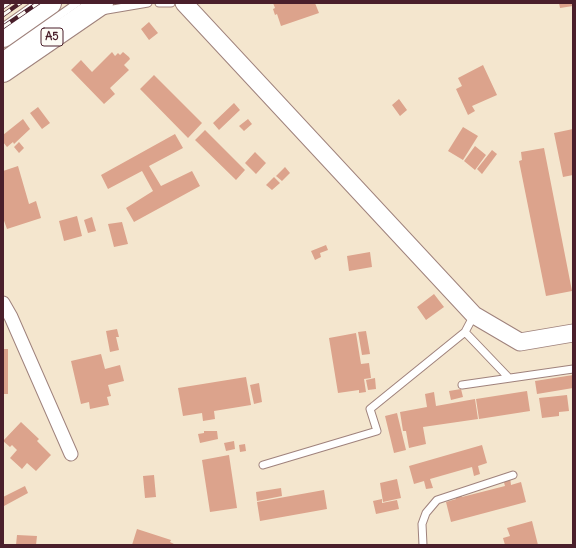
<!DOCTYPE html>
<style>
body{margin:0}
#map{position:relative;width:576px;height:548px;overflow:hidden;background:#f4e6ce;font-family:Delius,sans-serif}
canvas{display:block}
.frame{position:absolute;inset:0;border:4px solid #4a1f2b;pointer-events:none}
</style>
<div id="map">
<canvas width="576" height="548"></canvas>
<div class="frame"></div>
</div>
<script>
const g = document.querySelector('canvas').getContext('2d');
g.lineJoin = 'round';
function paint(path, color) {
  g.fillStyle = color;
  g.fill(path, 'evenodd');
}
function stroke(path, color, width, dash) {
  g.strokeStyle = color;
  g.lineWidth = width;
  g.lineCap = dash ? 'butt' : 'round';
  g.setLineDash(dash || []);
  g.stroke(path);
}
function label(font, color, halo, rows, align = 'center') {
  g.font = font + ' Delius,sans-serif';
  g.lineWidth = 3;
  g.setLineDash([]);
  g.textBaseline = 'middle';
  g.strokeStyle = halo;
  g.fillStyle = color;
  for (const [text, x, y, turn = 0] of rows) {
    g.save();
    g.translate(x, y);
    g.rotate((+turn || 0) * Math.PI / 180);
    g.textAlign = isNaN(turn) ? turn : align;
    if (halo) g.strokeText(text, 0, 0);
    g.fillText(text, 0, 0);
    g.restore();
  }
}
paint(new Path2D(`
 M273,3H315L319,13L281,26L277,14L275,15L273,9L275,8Z
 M559,3H573V6L560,8Z
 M149,22L158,33L149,40L141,29Z
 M112,52L115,56L118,53L120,55L123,52L129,57L130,59L124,65L129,70L110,88L115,94L104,104L71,70L81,60L92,72Z
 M483,65L497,95L472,106L475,111L468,115L456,89L462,86L458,78Z
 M154,75L202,123L188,138L140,89Z
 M399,99L407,110L400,116L392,105Z
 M234,103L240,110L219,130L213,123Z
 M38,107L50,123L42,129L30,113Z
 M23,119L30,129L14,144L13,142L7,147L3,142V135Z
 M248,119L252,124L244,131L239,126Z
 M463,127L478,136L463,160L448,151Z
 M573,129V175L563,177L554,133Z
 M205,130L245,170L236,180L195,140Z
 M175,134L183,148L149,166L161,186L192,171L200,186L134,222L126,208L153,191L142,171L108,189L101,175Z
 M19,142L24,148L19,153L14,147Z
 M475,146L486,155L475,170L464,161Z
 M544,148L572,291L546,296L519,161L522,160L521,152Z
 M492,150L497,154L482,174L477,169Z
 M255,152L266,163L256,174L245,163Z
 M18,166L29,204L36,201L41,218L7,229L3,218V171Z
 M285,167L290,173L282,181L276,176Z
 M274,177L280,183L272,190L266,185Z
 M77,216L82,236L64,241L59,221Z
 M92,217L96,231L88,233L84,220Z
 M122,222L128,244L114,247L108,224Z
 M326,245L328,250L320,253L321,257L315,260L311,251Z
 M370,252L372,267L349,271L347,256Z
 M434,294L444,307L426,320L417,307Z
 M117,329L119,337H116L119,350L110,352L106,331Z
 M366,331L370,354L362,355L358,332Z
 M356,333L361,364L369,363L371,378L364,379L366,392L359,393V390L338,393L329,338Z
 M3,349H8V394H3Z
 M101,354L105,369L120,365L124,381L108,385L111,396L107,397L109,405L90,409L89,402L81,404L71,361Z
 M573,375V388L537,394L535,381Z
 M246,377L251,405L214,411L215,419L203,421L202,413L183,416L178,388Z
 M375,378L376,389L368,390L366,380Z
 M259,383L262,402L254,404L250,385Z
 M461,389L463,397L451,400L449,391Z
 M527,391L530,411L479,419L476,399Z
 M434,392L436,406L475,399L478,419L423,427L426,444L409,448L406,431H403L400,412L427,407L425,394Z
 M567,395L569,411L559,412V416L542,418L539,398Z
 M397,413L406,450L394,453L385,416Z
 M21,422L39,439L37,441L51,455L36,471L27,463L22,469L10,458L17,450L12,445L10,447L3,441Z
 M204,431H217L218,439L200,443L198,434L204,433Z
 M234,441L235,449L226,451L224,443Z
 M245,444L246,451L240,452L239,445Z
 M482,445L487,463L478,466L480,474L474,476L472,467L430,479L433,488L426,489L424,481L414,484L409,466Z
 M229,455L237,508L210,512L202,460Z
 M154,475L156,497L145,498L143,476Z
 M510,477L511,485L521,482L526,502L451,522L446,502L456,499L455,495L461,494L462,497L505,486L503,479Z
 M397,479L401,498L383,502L380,483Z
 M25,486L28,493L4,506L3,497Z
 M281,488L282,496L257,501L256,492Z
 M324,490L327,509L260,521L257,502Z
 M382,499V503L397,500L399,509L376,514L373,501Z
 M532,521L538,545H505L503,538L510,536L507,528Z
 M137,529L171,540L170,542L176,545H132Z
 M17,535L37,536L36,545H16Z`), '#dca38c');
const service = new Path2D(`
 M159,3H171
 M101,11L148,3
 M3,55L77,3
 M465,332L509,378
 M462,385L573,369
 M263,465L377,431L370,409L465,332L474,315
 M423,545L422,524L426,513L437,500L513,475`);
const minor = new Path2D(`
 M3,303L11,317L71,454`);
const tertiary = new Path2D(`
 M184,3L474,315L520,342L573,333`);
const trunk = new Path2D(`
 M3,36L50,3
 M3,71L102,3`);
stroke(service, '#9f827c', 9);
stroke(minor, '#9f827c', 15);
stroke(tertiary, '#9f827c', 19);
stroke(trunk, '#9f827c', 24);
stroke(service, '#fff', 7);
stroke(minor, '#fff', 13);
stroke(tertiary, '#fff', 17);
stroke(trunk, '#fff', 22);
const rail = new Path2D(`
 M3,7L9,3
 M3,15L20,3
 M3,27L38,3`);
stroke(rail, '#4a1f2b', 4.5);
stroke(rail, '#fdfcf7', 3, [9]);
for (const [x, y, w] of [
 [52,37,22]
]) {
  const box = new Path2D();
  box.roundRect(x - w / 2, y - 9, w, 18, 3);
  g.fillStyle = '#fdfcf7';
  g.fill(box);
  stroke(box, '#4a1f2b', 1);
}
label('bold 11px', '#4a1f2b', null, [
 ["A5",52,37]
]);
</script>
